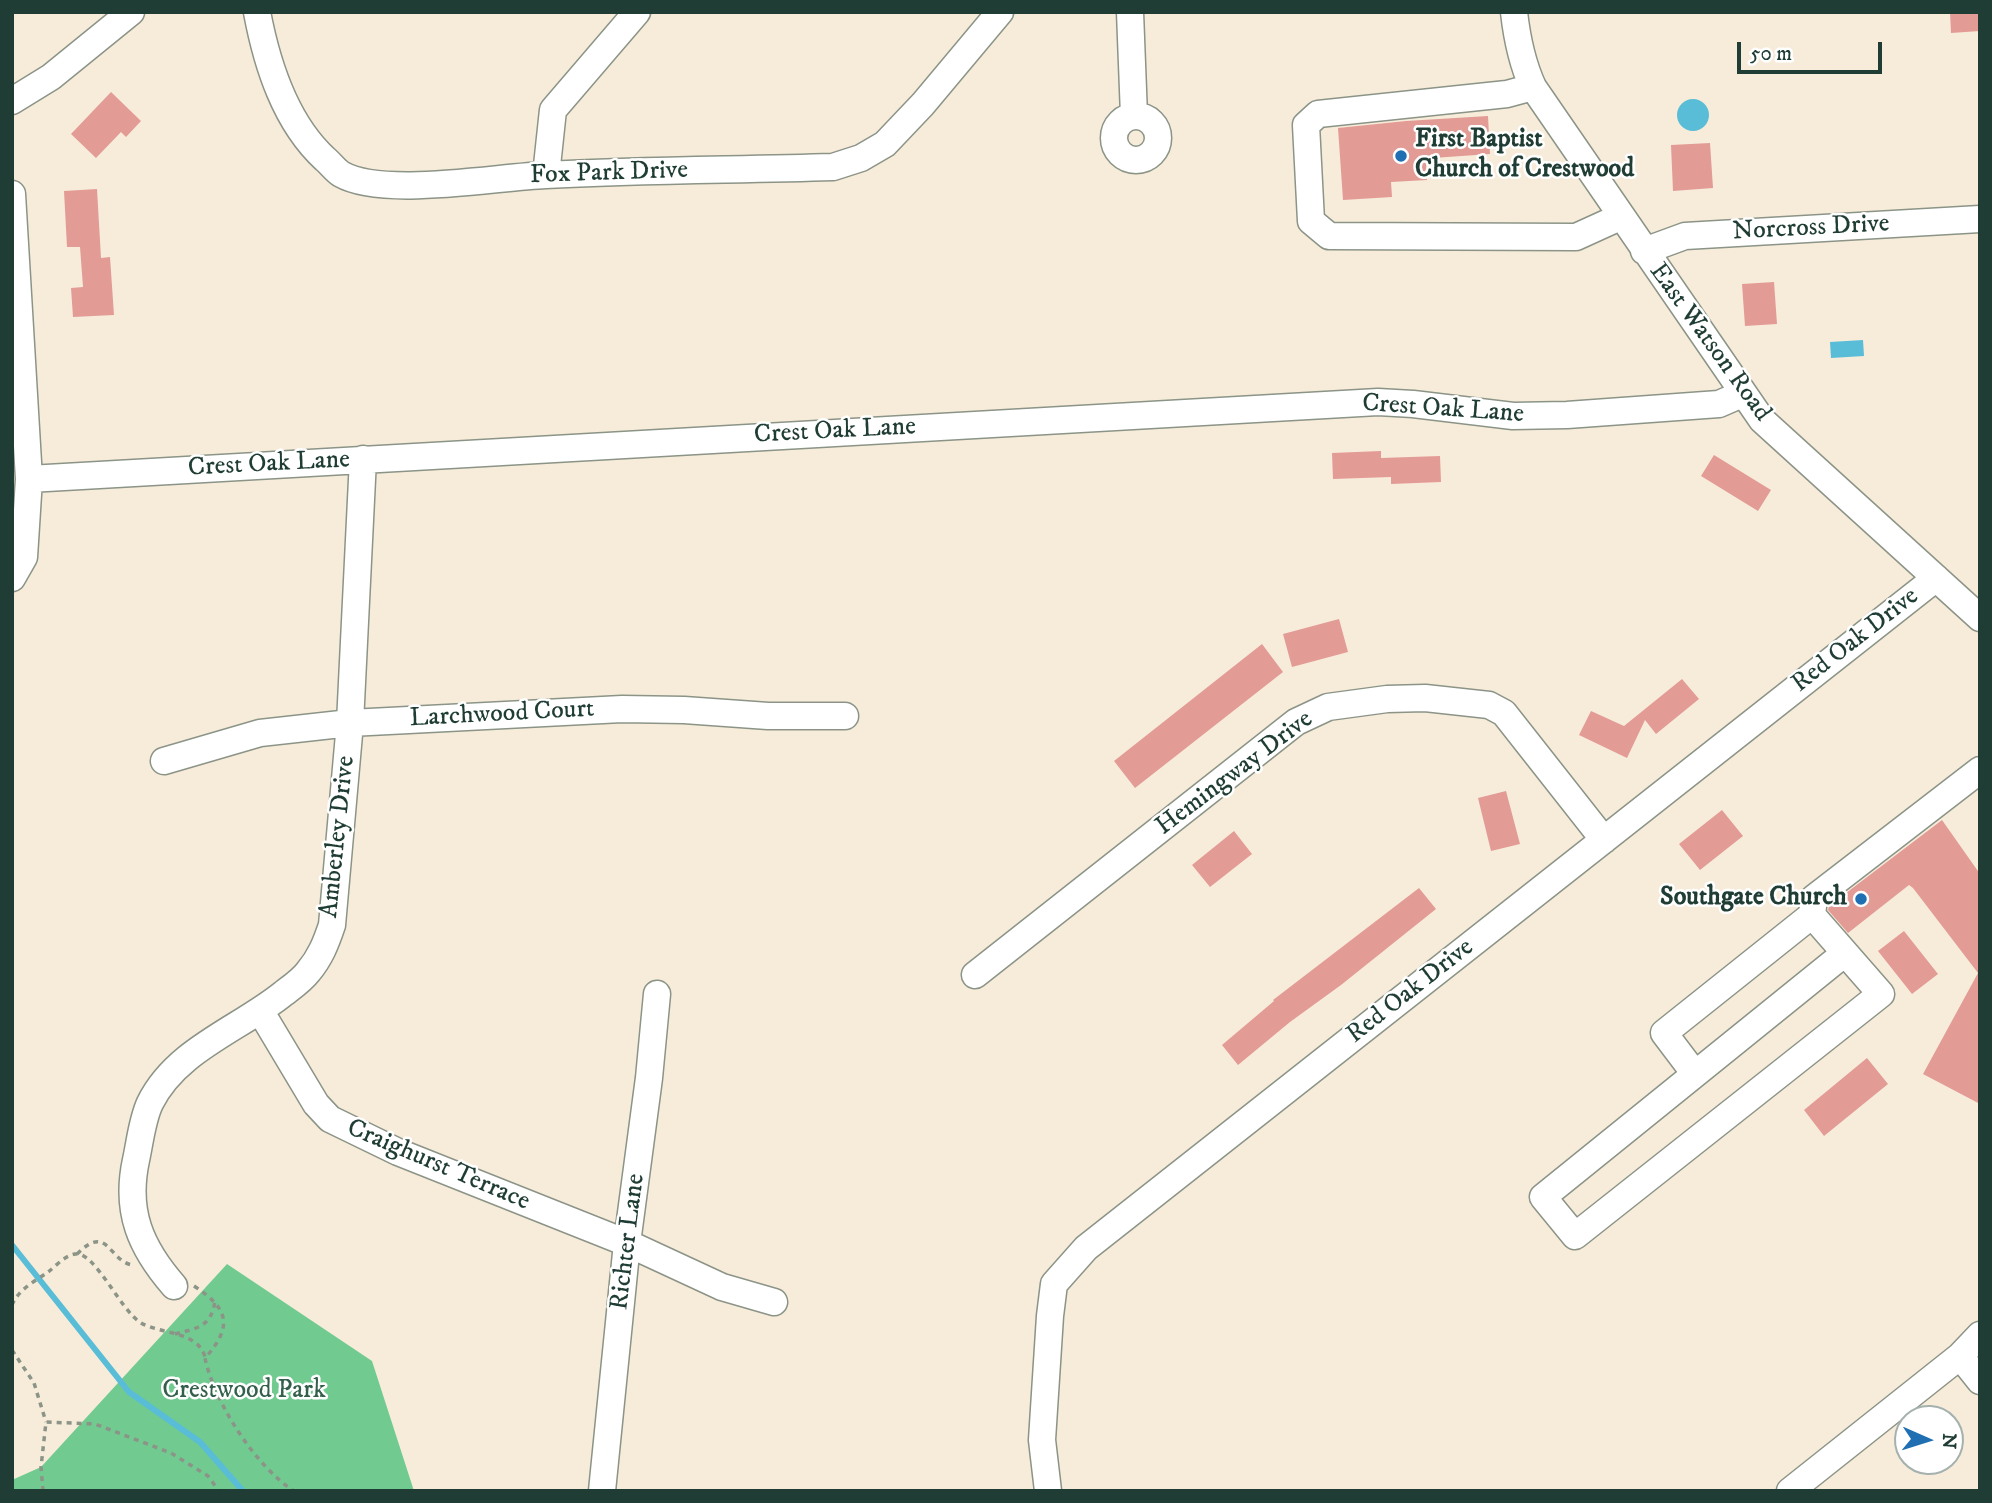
<!DOCTYPE html>
<style>
body{margin:0}
#map{position:relative;width:1992px;height:1503px;overflow:hidden;background:#f7ecda;font-family:"IM FELL DW Pica",serif}
canvas{display:block}
.frame{position:absolute;inset:0;border:14px solid #1f3d34;pointer-events:none}
.north{position:absolute;left:1894px;top:1405px;width:70px;height:70px;box-sizing:border-box;background:#fff;border:2px solid #a5b1ae;border-radius:50%;rotate:93deg;font-size:19px;font-weight:700;line-height:28px;text-align:center;color:#1f3d34}
.north::after{content:'';display:block;margin:auto;width:24px;height:32px;background:#1f6fb2;clip-path:polygon(50% 0,100% 100%,50% 72%,0 100%)}
.scale{position:absolute;left:1737px;top:42px;width:145px;height:32px;box-sizing:border-box;border:4px solid #1f3d34;border-top:0;padding-left:9px;font-size:21px;line-height:24px;white-space:nowrap;color:#1f3d34;-webkit-text-stroke:5px #fff;paint-order:stroke}
</style>
<div id="map">
<canvas width="1992" height="1503"></canvas>
<div class="frame"></div>
<div class="north">N</div>
<div class="scale">50 m</div>
</div>
<script>
const g = document.querySelector('canvas').getContext('2d');
g.lineJoin = 'round';
function paint(path, color) {
  g.fillStyle = color;
  g.fill(path, 'evenodd');
}
function stroke(path, color, width, dash) {
  g.strokeStyle = color;
  g.lineWidth = width;
  g.lineCap = dash ? 'butt' : 'round';
  g.setLineDash(dash || []);
  g.stroke(path);
}
function label(font, color, halo, rows, align = 'center') {
  g.font = font + ' "IM FELL DW Pica",serif';
  g.lineWidth = 5;
  g.setLineDash([]);
  g.textBaseline = 'middle';
  g.strokeStyle = halo;
  g.fillStyle = color;
  for (const [text, x, y, turn = 0] of rows) {
    g.save();
    g.translate(x, y);
    g.rotate((+turn || 0) * Math.PI / 180);
    g.textAlign = isNaN(turn) ? turn : align;
    if (halo) g.strokeText(text, 0, 0);
    g.fillText(text, 0, 0);
    g.restore();
  }
}
paint(new Path2D(`
 M227,1264L372,1361L414,1491H12V1480L41,1467Z`), '#71cb91');
paint(new Path2D(`
 M1677 115a16 16 0 1 1 32 0a16 16 0 1 1-32 0Z
 M1863,340L1864,356L1831,358L1830,342Z`), '#59bdd7');
stroke(new Path2D(`
 M12,1245L129,1392L200,1442L243,1491`), '#59bdd7', 6);
paint(new Path2D(`
 M1950,12H1980V31L1951,33Z
 M111,92L141,121L126,137L121,132L96,158L71,134Z
 M1488,116L1490,154L1433,158L1434,164H1426L1427,180L1391,182L1392,197L1343,200L1338,128L1406,121Z
 M1710,143L1713,188L1673,191L1671,145Z
 M97,189L101,258L110,257L114,315L73,317L71,288L83,287L80,247H67L64,191Z
 M1774,282L1777,324L1745,326L1742,284Z
 M1381,451V458L1440,456L1441,482L1391,484V477L1333,479L1332,453Z
 M1714,455L1771,490L1758,511L1701,476Z
 M1339,619L1348,652L1292,667L1283,634Z
 M1262,644L1283,672L1135,788L1114,761Z
 M1682,679L1699,699L1656,734L1645,720L1627,758L1579,735L1591,711L1624,726Z
 M1506,791L1520,844L1491,851L1478,798Z
 M1722,810L1743,836L1700,870L1679,844Z
 M1942,820L1980,874V1104L1923,1074L1978,973L1913,888L1909,885L1848,933L1828,910L1829,906Z
 M1234,831L1252,854L1210,887L1192,865Z
 M1419,888L1436,909L1341,985L1290,1022L1238,1065L1222,1045L1274,1001L1273,1000Z
 M1904,931L1938,974L1912,994L1878,951Z
 M1867,1058L1888,1084L1824,1136L1804,1110Z`), '#e39b96');
const minor = new Path2D(`
 M257,12C267,65 285,122 325,159C330,163 335,170 341,174C383,198 495,177 546,175C641,170 737,170 833,167L861,158L885,144L923,104L1000,12
 M1130,12L1134,116
 M1514,12C1517,39 1522,63 1533,87L1762,420L1980,618
 M1533,87L1507,94L1318,114L1306,125L1311,221L1329,236L1576,237L1620,217
 M12,101L51,77L131,12
 M1114 138a22 22 0 1 1 44 0a22 22 0 1 1-44 0Z
 M546,175L553,110L637,12
 M12,194L29,479L24,557L12,578
 M1644,251L1685,236L1980,219
 M29,479L1378,402L1413,404L1513,416L1567,415L1719,404L1742,394
 M164,761L260,733L350,723L622,709L684,710L768,716H845
 M1845,953L1543,1197L1575,1236L1881,994L1812,915L1814,898L1980,770
 M975,975L1296,722L1328,707L1387,699L1425,698L1489,705L1504,713L1604,840
 M261,1012L316,1104L330,1119L398,1152L627,1243L722,1287L774,1302
 M1695,1074L1664,1033L1812,915
 M174,1286C140,1247 125,1211 136,1160C140,1142 142,1120 150,1103C177,1049 240,1029 284,993C292,987 302,980 308,972C320,958 326,943 332,925L350,723L363,459
 M1960,1356L1980,1381
 M602,1491L627,1243L649,1078L657,994
 M1048,1491L1042,1440L1050,1316L1054,1284L1086,1248L1936,578
 M1790,1491L1960,1356L1980,1335`);
stroke(minor, '#8b9487', 29);
stroke(new Path2D(`
 M77,1254C108,1223 108,1260 132,1265
 M194,1286C228,1308 234,1326 205,1358C214,1402 256,1467 294,1491
 M12,1305C18,1290 35,1281 48,1272C56,1266 64,1256 75,1254C95,1251 120,1310 141,1323C160,1334 198,1331 205,1357
 M175,1334C198,1328 211,1327 215,1301
 M12,1350L34,1383L46,1422
 M43,1491L41,1467L46,1422L95,1424L171,1453L208,1476L219,1491`), '#8b9487', 3.5, [5, 5]);
stroke(minor, '#fff', 26);
for (const [x, y, r, color] of [
 [1401,156,7,"#1f6fb2"],
 [1861,899,7,"#1f6fb2"]
]) {
  const dot = new Path2D();
  dot.arc(x, y, r, 0, 2 * Math.PI);
  g.fillStyle = color;
  g.fill(dot);
  stroke(dot, '#fff', 2.5);
}
label('bold 26px', '#1f3d34', '#fff', [
 ["First Baptist",1415,141],
 ["Church of Crestwood",1415,171],
 ["Southgate Church",1847,899,"right"]
], 'left');
label('26px', '#1f3d34', '#fff', [
 ["Fox Park Drive",609,174,-2],
 ["Norcross Drive",1811,229,-3],
 ["East Watson Road",1709,343,54],
 ["Crest Oak Lane",1443,410,4],
 ["Crest Oak Lane",835,432,-3],
 ["Crest Oak Lane",269,465,-3],
 ["Red Oak Drive",1856,641,-38],
 ["Larchwood Court",502,715,-3],
 ["Hemingway Drive",1235,774,-37],
 ["Amberley Drive",339,837,-84],
 ["Red Oak Drive",1411,992,-38],
 ["Craighurst Terrace",438,1166,23],
 ["Richter Lane",629,1242,-83]
]);
label('26px', '#34604b', '#fff', [
 ["Crestwood Park",244,1392]
]);
</script>
